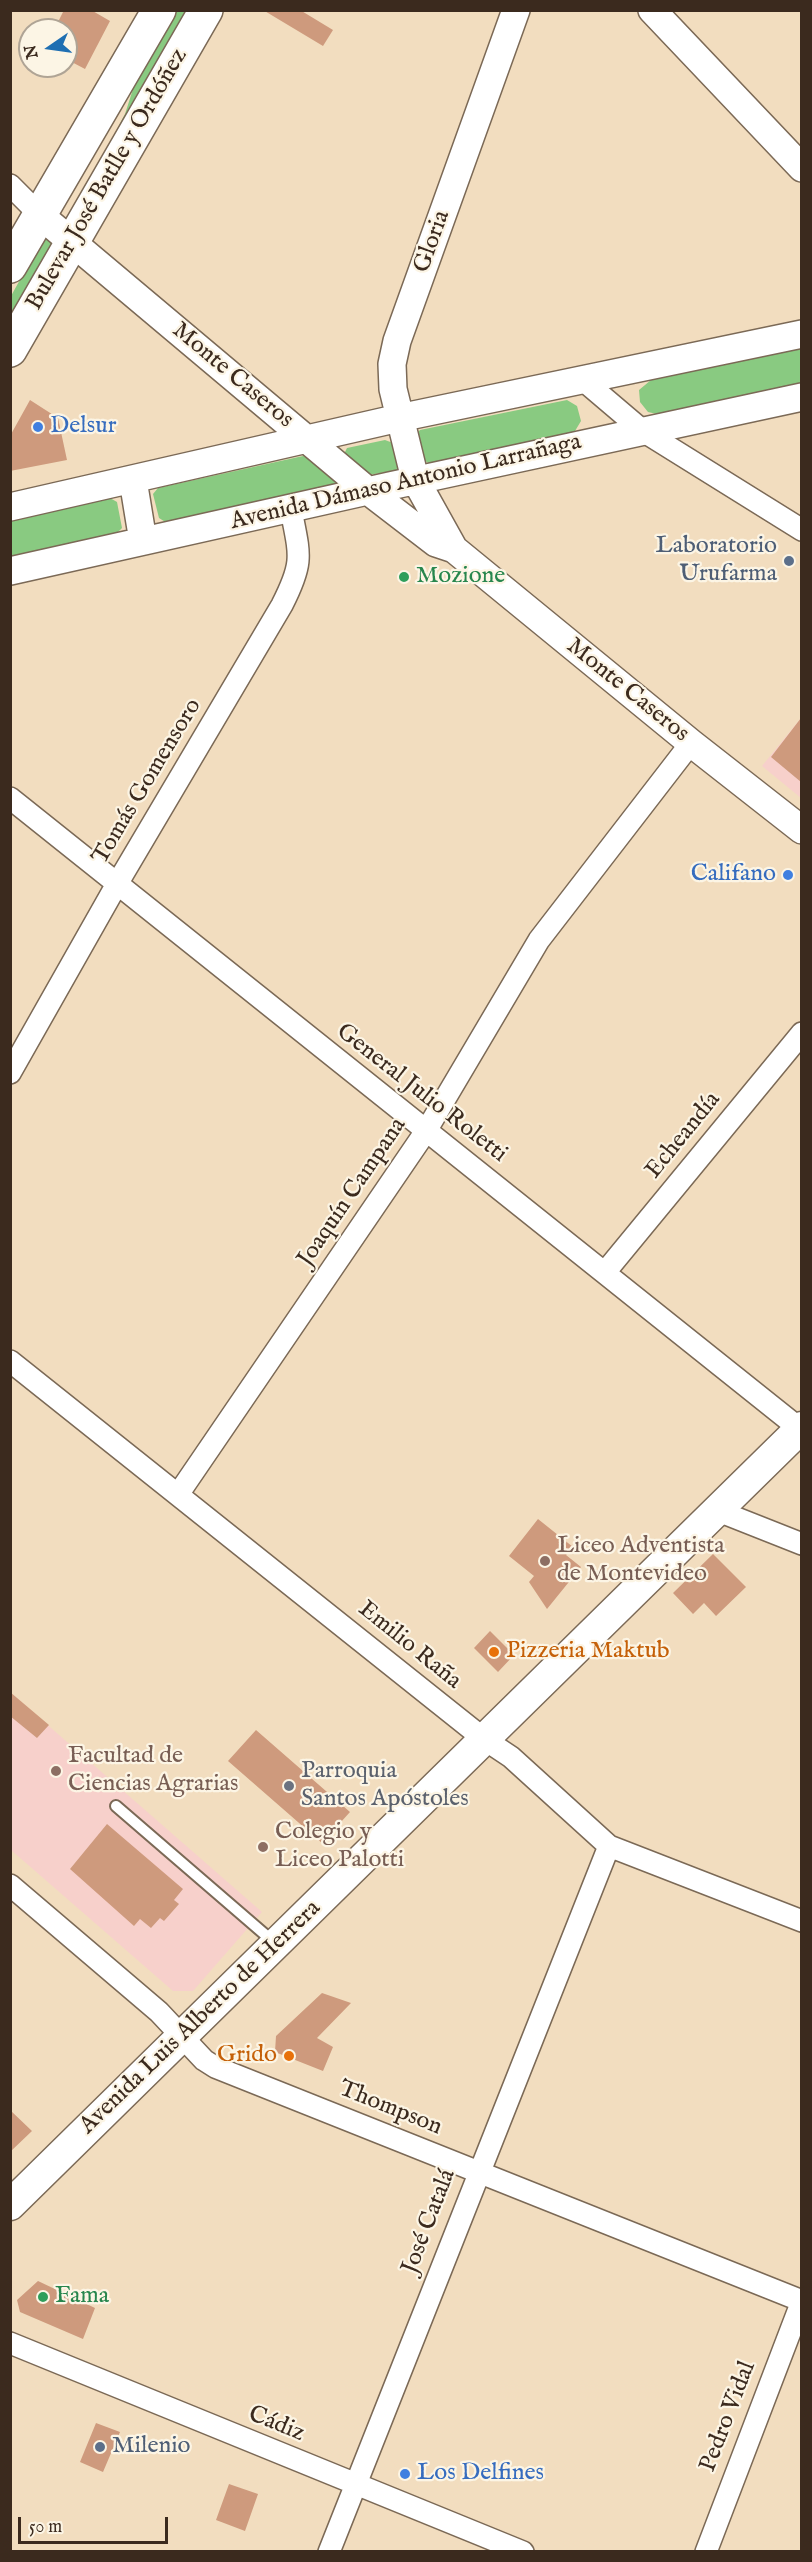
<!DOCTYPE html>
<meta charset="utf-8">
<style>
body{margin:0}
#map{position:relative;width:812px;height:2562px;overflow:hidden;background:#f2ddbf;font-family:"IM FELL English",serif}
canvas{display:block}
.frame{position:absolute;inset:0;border:12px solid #3b2a1e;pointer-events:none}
.north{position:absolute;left:18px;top:18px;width:60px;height:60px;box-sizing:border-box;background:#fcf5e5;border:2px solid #afa495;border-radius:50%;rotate:257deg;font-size:16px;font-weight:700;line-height:24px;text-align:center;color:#3b2a1e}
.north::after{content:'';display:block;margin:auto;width:21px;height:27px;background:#1f6fb2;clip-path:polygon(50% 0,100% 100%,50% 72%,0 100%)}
.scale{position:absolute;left:18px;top:2517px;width:150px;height:27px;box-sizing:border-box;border:3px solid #3b2a1e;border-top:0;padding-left:8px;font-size:18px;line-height:21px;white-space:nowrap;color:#3b2a1e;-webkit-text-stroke:4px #fcf5e5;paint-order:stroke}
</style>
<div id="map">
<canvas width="812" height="2562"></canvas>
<div class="frame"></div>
<div class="north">N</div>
<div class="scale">50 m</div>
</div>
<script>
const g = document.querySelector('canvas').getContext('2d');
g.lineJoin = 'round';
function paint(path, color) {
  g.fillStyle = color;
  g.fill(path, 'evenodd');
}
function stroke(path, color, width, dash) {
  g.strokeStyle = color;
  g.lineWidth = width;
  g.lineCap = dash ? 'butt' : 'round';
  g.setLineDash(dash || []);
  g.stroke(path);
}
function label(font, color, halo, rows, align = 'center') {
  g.font = font + ' "IM FELL English",serif';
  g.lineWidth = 4.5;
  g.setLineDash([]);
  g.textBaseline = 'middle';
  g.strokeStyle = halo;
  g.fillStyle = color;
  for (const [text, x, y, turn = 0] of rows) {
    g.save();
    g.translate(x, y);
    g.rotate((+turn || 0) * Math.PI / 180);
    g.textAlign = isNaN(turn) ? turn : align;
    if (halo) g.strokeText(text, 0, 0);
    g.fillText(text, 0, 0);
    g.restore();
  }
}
paint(new Path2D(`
 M801,718V798L762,766Z
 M11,1693L262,1912L193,1991H173L11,1850Z`), '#f7d0cb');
paint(new Path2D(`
 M174,11H192L102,158L125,114L134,86Z
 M49,238L54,245L11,323V296L42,240Z
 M801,346V383L661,415L648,412L640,402L639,390L651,380Z
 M567,400L577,406L581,421L575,431L566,435L431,465L424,460L416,434L420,430Z
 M385,440L393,443L399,470L368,475L344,454L347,448Z
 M303,456L312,458L336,480L335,484L167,523L159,518L153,494L158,488Z
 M110,498L117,502L122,528L117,533L11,557L10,520Z`), '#89ca81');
paint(new Path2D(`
 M64,10H91L110,21L85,69L66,59V30H54Z
 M263,10H300L333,30L323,46Z
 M30,400L58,418L67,460L10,471V436Z
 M801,718V782L771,757Z
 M538,1519L573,1547L566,1555L581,1567L547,1609L529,1582L534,1576L509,1556Z
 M713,1554L746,1587L716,1616L704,1603L693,1614L673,1593Z
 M490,1631L514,1655L498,1672L474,1648Z
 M10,1692L49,1725L37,1738L10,1716Z
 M256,1730L350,1812L322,1843L228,1761Z
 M107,1824L183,1889L174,1900L179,1904L164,1921L160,1918L151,1928L140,1919L134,1926L70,1869Z
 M322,1993L351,2003L317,2038L333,2047L323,2071L275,2052L276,2036Z
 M10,2110L32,2131L10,2152Z
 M38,2281L95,2308L83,2339L20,2312L17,2300Z
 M96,2423L120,2432L103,2472L80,2462Z
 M229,2484L258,2494L245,2531L216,2520Z`), '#ce9a7d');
const service = new Path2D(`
 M116,1806L276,1944`);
const minor = new Path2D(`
 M10,185L41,216
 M583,380L643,431L802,530
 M10,798L800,1429
 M10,1073L117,884L282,605C304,562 300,556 291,510
 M606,1271L802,1033
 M10,1361L484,1739L511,1757L609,1846L802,1921
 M179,1493L426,1131L539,940L691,743
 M716,1510L802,1544
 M10,1885L159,2012L204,2060L215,2067L802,2301L706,2552
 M10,2343L523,2552
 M329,2552L609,1846`);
const tertiary = new Path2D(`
 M652,10L802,168
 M41,216L367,490L436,543L454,549L691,743L802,830
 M133,480L143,541
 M10,507L399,418L802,334
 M454,549L415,479L393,389L392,364L397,341L516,10
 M10,571C274,511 537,453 802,397`);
const secondary = new Path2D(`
 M10,2205L802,1427`);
const primary = new Path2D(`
 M10,266L159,10
 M10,350L206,10`);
stroke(service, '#7b6956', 14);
stroke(minor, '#7b6956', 24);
stroke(tertiary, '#7b6956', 30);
stroke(secondary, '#7b6956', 33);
stroke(primary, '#7b6956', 36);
stroke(service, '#fff', 10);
stroke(minor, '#fff', 21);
stroke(tertiary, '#fff', 27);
stroke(secondary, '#fff', 30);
stroke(primary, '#fff', 33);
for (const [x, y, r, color] of [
 [38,427,6,"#3f7fe0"],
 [789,561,6,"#5c6f8a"],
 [404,577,6,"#2e9e5b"],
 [788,875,6,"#3f7fe0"],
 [545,1561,6,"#8d6e63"],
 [494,1652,6,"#e8710a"],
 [56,1771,6,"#8d6e63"],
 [289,1786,6,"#6b7280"],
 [263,1847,6,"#8d6e63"],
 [289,2056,6,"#e8710a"],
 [43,2297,6,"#2e9e5b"],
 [100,2447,6,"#5c6f8a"],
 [405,2474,6,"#3f7fe0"]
]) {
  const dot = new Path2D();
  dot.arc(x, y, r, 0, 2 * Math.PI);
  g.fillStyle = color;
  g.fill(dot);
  stroke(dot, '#fcf5e5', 2);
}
label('24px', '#3b2a1e', '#fcf5e5', [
 ["Bulevar José Batlle y Ordóñez",108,180,-60],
 ["Gloria",433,242,-70],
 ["Monte Caseros",232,376,40],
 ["Avenida Dámaso Antonio Larrañaga",406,483,-13],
 ["Monte Caseros",627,691,39],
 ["Tomás Gomensoro",148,782,-59],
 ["General Julio Roletti",421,1094,38],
 ["Echeandía",684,1136,-51],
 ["Joaquín Campana",353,1193,-56],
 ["Emilio Raña",409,1646,39],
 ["Avenida Luis Alberto de Herrera",201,2018,-44],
 ["Thompson",390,2109,22],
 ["José Catalá",430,2222,-69],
 ["Pedro Vidal",729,2417,-69],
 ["Cádiz",276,2425,22]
]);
label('24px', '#366cbe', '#fcf5e5', [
 ["Delsur",50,427],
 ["Califano",776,875,"right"],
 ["Los Delfines",417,2474]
], 'left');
label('24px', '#4e5e75', '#fcf5e5', [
 ["Laboratorio",777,547],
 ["Urufarma",777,575],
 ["Milenio",112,2447,"left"]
], 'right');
label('24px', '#27864d', '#fcf5e5', [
 ["Mozione",416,577],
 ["Fama",55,2297]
], 'left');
label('24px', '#785e54', '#fcf5e5', [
 ["Liceo Adventista",557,1547],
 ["de Montevideo",557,1575],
 ["Facultad de",68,1757],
 ["Ciencias Agrarias",68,1785],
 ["Colegio y",275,1833],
 ["Liceo Palotti",275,1861]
], 'left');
label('24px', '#c56008', '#fcf5e5', [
 ["Pizzeria Maktub",506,1652],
 ["Grido",277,2056,"right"]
], 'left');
label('24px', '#5b616d', '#fcf5e5', [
 ["Parroquia",301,1772],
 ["Santos Apóstoles",301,1800]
], 'left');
</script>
